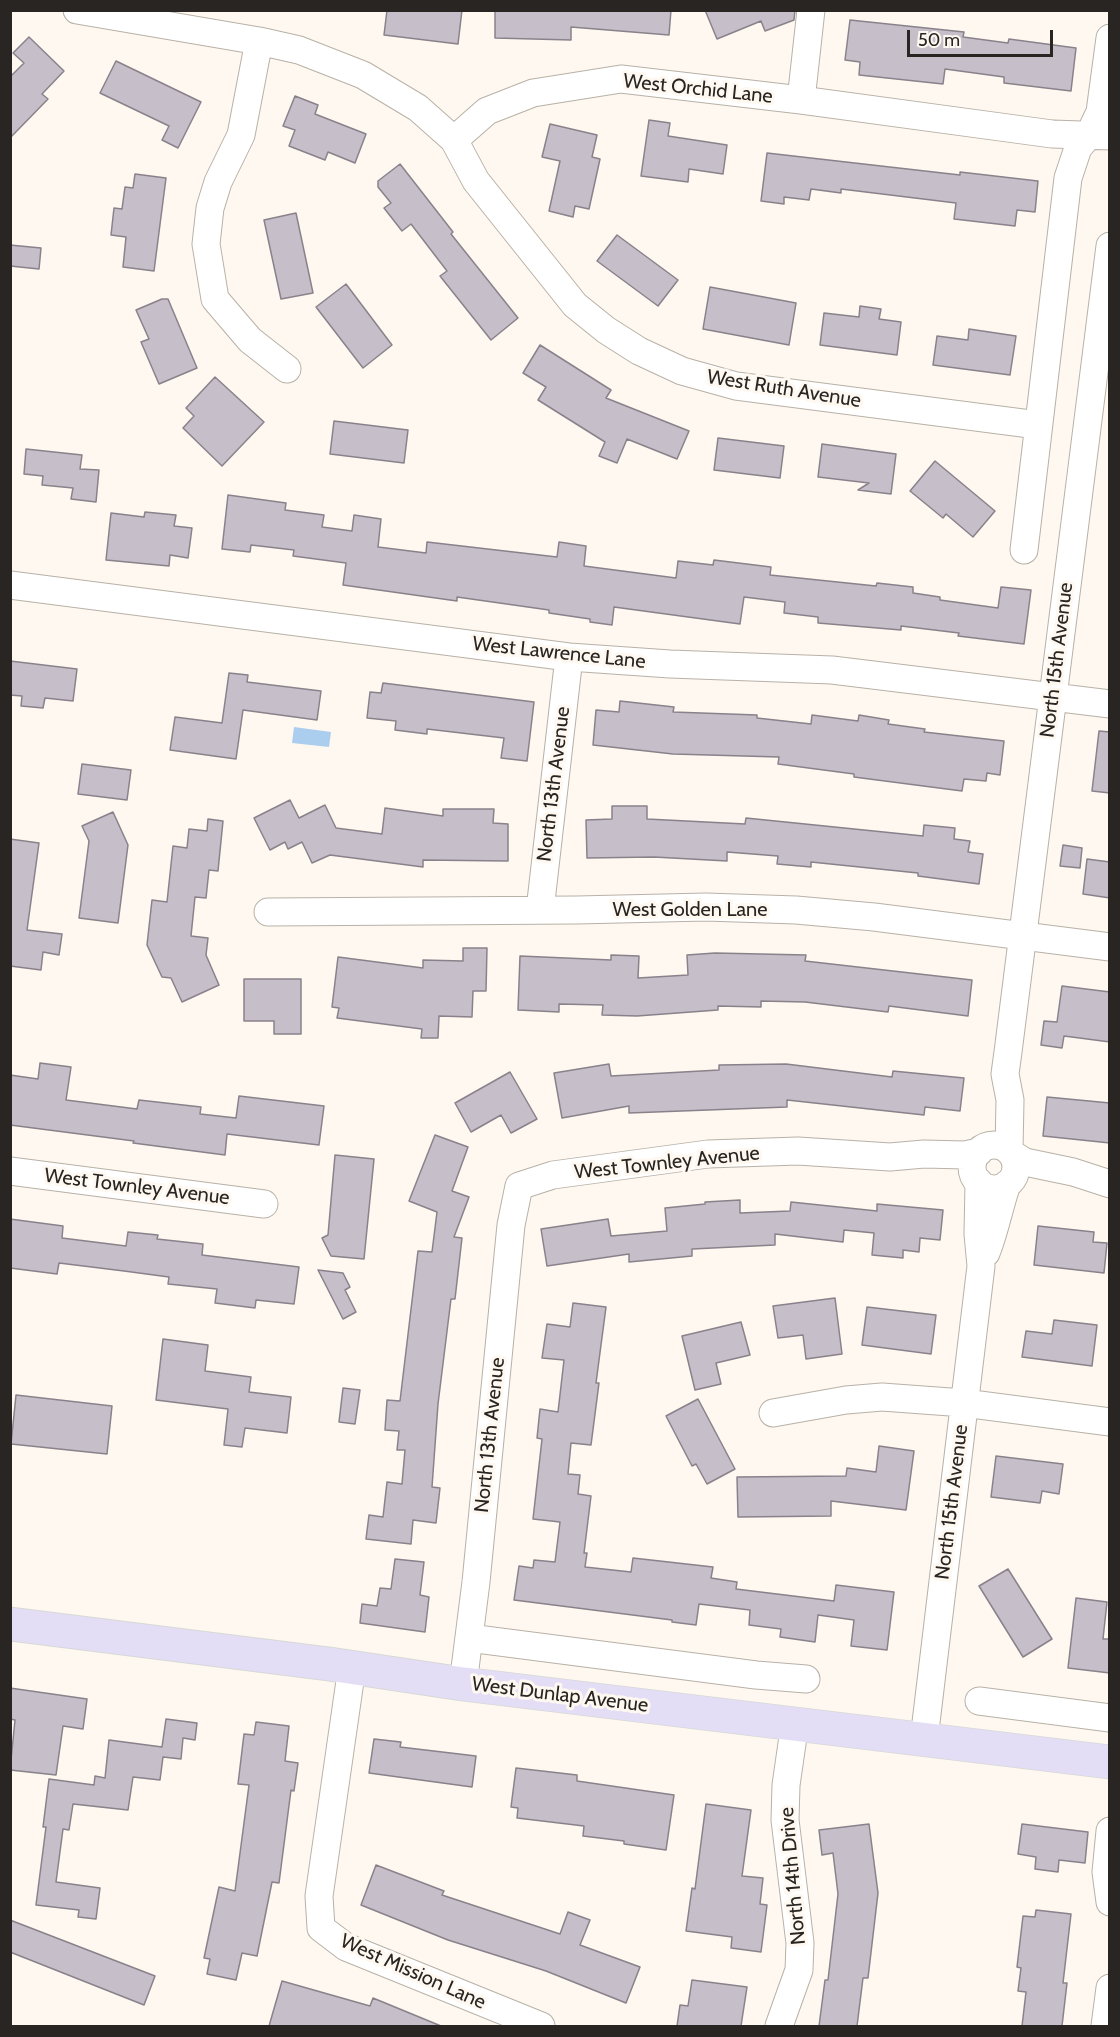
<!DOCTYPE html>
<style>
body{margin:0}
#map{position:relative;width:1120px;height:2037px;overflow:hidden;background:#fef8f0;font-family:Cabin,sans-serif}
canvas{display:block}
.frame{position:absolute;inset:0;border:12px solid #282522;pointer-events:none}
.scale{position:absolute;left:907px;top:30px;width:146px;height:27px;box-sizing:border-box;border:3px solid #282522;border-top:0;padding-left:8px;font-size:18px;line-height:21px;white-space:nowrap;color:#282522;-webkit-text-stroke:4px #fef8f0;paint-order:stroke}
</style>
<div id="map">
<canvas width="1120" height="2037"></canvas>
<div class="frame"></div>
<div class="scale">50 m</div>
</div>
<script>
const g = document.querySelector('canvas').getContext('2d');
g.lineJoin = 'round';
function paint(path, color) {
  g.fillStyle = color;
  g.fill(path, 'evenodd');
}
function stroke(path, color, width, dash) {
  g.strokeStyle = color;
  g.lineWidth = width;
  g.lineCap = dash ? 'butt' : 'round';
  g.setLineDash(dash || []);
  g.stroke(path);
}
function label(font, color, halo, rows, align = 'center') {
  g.font = font + ' Cabin,sans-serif';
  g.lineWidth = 6;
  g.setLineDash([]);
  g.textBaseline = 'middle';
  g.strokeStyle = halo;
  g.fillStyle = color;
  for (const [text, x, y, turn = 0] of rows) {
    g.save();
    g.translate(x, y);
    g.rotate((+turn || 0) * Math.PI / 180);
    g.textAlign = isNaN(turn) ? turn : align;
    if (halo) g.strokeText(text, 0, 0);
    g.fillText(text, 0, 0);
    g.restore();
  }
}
paint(new Path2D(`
 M294,727L331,732L329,747L292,743Z`), '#abceef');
const building = new Path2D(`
 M387,10H462L458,44L384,35Z
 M495,10H671L669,35L571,27V40L495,38Z
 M705,10H795L794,20L765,31L761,21L717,39Z
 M850,20L964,32L963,37L1008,43L1009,39L1076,48L1071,91L1004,83V77L945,69L943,84L859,75L860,62L845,60Z
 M29,37L64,71L42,94L48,99L10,138V77L24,63L13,53Z
 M116,61L201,102L178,148L162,140L169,126L100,93Z
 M295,96L318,105L315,114L366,134L355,163L328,152L325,160L289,146L295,130L283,126Z
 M649,120L670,123L668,136L727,145L723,174L689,169L688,182L641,176Z
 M550,124L597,135L592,157L600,159L589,209L575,206L573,217L549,211L560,161L542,157Z
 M767,153L960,175V172L1038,181L1035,212L1017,210L1015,226L954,219L956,203L841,189V193L811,189L809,200L784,197V204L761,201Z
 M400,164L453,232L451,234L518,318L491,340L440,276L447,271L411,224L402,231L384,208L391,203L378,187V181Z
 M135,174L166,178L154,271L123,267L126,237L111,235L114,208L122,209L125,187L133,188Z
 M296,213L313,293L281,299L264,220Z
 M617,235L678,280L658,306L597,261Z
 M10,245L41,248L39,269L10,266Z
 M346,284L392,345L363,368L316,307Z
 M710,287L796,303L789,345L703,329Z
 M162,299H168L197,368L159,384L141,342L149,339L136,310Z
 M860,306L881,309L879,319L901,322L897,355L820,345L824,313L859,317Z
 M969,329L1016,336L1010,375L933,365L937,336L968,340Z
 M540,345L611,390L606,398L689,431L677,459L627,439L617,463L599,456L605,442L538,400L546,387L523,373Z
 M215,377L264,422L222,466L183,428L194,416L186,408Z
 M334,421L408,430L404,463L330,454Z
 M718,438L784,446L780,478L714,470Z
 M822,444L896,454L891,494L858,490L869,483L818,477Z
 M26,449L82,455L80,469L99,470L96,502L71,499L73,488L42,485L43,476L24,474Z
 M935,461L995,511L973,537L946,514L943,518L910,491Z
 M228,495L286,503L285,510L324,515L322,527L352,531L354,515L381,519L378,547L426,553L427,542L557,557L559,542L586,546L584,566L676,578L678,561L713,565L714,560L771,567L770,575L876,586L877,583L913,587V593L940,597V600L998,608L1001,587L1031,590L1024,644L958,636L959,633L901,626V630L818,623V617L784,613L785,602L744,597L740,624L614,607L612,625L590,622V619L549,613V610L457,597V601L343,585L346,563L293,556L294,550L251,545L250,552L222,549Z
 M145,512L176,515L174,526L192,528L188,558L170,555L169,566L106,560L111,513L144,517Z
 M10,661L77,669L73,701L45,698L43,708L21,706L22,696L10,695Z
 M229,673L248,675L247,682L321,691L317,720L243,710L236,759L170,750L175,717L222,723Z
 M383,683L534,702L527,761L501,758L504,738L427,729V734L395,730L396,721L367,718L370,692L381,693Z
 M620,701L674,707L673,712L757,715V718L811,724L812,715L858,721L859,715L889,720L888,724L925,729L924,732L1004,741L1000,775L987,773L986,781L964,779L962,791L854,777V774L778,764L779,757L673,754L593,745L596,710L619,712Z
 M1099,731L1110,732V793L1092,791Z
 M82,764L131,770L127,800L78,794Z
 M290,800L299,818L325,805L336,828L382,834L385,808L443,816V809H494L493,823L508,824V861L423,860V867L330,855L312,863L302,842L288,849L285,842L270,850L254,818Z
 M612,806H647V819L745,824L746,818L923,836L924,825L955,828L954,839L970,841L968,852L983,854L979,884L918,876V873L811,862V867L777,864L778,856L727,852V861L654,857L587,858L586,820L612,819Z
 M113,812L128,845L118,923L79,918L89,841L82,826Z
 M208,819L223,821L218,871L209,870L206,898L195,897L191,936L208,938L206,955L219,985L182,1002L171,978L162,977L147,945L152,900L167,902L173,846L187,848L189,829L207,831Z
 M10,839L39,843L27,930L62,934L59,955L43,952L41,970L10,966Z
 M1063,845L1082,848L1080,868L1060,866Z
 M1087,859L1110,862V898L1083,894Z
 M463,948H487L486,991H473L472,1017L439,1016L438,1038H421L422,1029L337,1018L339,1008L332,1007L338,957L423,968V960L463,961Z
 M715,953L806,955L805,961L972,980L968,1016L889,1006L888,1012L805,1002L761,1001V1007L718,1006V1010L637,1016L602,1015L603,1005L559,1004V1012L518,1010L520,956L611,960V955L639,956L638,978L688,975L687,955Z
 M244,979H301V1034H274V1021H244Z
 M1062,986L1110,992V1042L1064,1036L1062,1048L1041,1045L1044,1021L1057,1022Z
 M40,1063L71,1067L66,1100L137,1109L139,1100L201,1107L200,1114L236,1118L239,1096L324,1106L319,1145L227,1134L225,1155L133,1143L134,1141L10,1125V1075L38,1079Z
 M609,1064L611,1076L719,1070V1065L786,1064L892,1077L893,1071L964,1078L960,1111L925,1107L924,1115L787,1100V1107L629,1113V1106L562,1118L554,1073Z
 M510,1072L537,1119L511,1133L501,1115L471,1132L455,1103Z
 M1047,1097L1110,1103V1143L1043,1136Z
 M435,1135L468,1147L452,1191L469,1197L454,1237L462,1238L455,1299H451L438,1404L432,1487L440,1488L436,1523L413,1520L411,1544L366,1539L369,1515L383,1517L387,1482L402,1484L405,1450H397L399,1431L385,1430L387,1400L400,1401L418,1251L432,1252L437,1212L409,1201Z
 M335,1155L374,1159L364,1259L331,1256L322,1238L328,1235Z
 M740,1200V1213L790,1211L791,1202L877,1211V1204L943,1210L940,1240L920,1238L919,1252L903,1250V1258L872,1255L874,1233L844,1230L843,1242L775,1234V1245L692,1249V1256L629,1262V1254L547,1266L541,1229L608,1219L611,1236L667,1231L665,1208L705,1204V1202Z
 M10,1219L63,1226L62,1238L126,1246L128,1232L158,1235L157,1239L203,1244L202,1255L299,1267L294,1304L256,1300L255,1308L215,1303L217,1289L168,1284L169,1277L124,1271L59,1263L57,1274L10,1268Z
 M1038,1226L1094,1232L1093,1242L1107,1243L1104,1273L1034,1265Z
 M318,1270L343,1273L350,1287L345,1290L356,1312L343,1319Z
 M835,1298L842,1354L806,1359L803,1335L778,1338L773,1306Z
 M573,1303L606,1307L596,1383H599L591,1445L571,1443L568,1474L580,1475L578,1494L591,1496L584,1553H587L585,1567L631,1572L633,1558L713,1567L711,1578L737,1582L736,1589L834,1601L836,1585L894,1592L887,1650L851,1646L854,1620L818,1615L815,1642L780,1637L781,1629L749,1625L750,1610L699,1604L696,1625L672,1622V1620L514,1600L519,1566L533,1568L534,1560L555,1562L560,1522L533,1519L542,1439L537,1438L540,1409L558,1412L564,1360L542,1358L547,1324L570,1327Z
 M867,1307L936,1315L931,1354L862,1345Z
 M1054,1320L1097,1325L1092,1366L1022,1357L1026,1331L1052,1334Z
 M741,1322L750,1355L716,1363L721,1384L695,1390L682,1336Z
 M163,1339L208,1345L205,1371L251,1377L249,1392L291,1397L287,1433L245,1428L242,1447L224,1445L228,1409L156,1400Z
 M343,1388L360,1390L355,1424L339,1422Z
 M16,1395L112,1406L107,1454L11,1444Z
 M698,1399L735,1469L707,1484L696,1464L692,1466L666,1416Z
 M879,1446L914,1451L906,1510L831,1501V1516L738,1517L737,1477L846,1476L847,1468L876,1472Z
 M996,1456L1063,1464L1059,1494L1042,1491L1040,1503L991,1497Z
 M395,1559L424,1562L420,1595L429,1597L425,1632L360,1623L362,1604L377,1606L380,1588L391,1589Z
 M1008,1569L1052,1639L1023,1657L979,1586Z
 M1076,1598L1107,1602L1103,1639H1110V1673L1068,1668Z
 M10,1688L87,1699L83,1729L63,1726L56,1775L10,1770L15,1720L10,1719Z
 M166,1719L197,1723L195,1740L183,1738L181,1759L163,1757L160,1780L133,1777L128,1810L73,1804L69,1830L63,1829L56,1882L100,1888L96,1919L78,1917L79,1910L36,1905L46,1827H43L49,1779L94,1785L95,1776L105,1778L109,1740L162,1747Z
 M256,1722L289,1726L285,1761L298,1763L294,1791L291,1790L279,1883L272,1882L257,1956L242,1953L236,1980L207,1974L210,1959L204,1958L219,1887L235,1891L249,1785L238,1784L244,1734L254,1735Z
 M374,1739L401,1742L400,1747L476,1756L472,1787L369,1773Z
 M516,1768L577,1775V1781L674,1795L666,1850L624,1844V1841L583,1836L584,1826L517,1818L518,1808L511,1807Z
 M706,1804L751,1810L742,1876L763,1878L760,1904L767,1905L761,1952L731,1948L732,1937L686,1931L692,1888L695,1889Z
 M869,1824L878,1893L868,1978H863L857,2026H819L825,1980H828L838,1894L833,1853L822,1855L819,1830Z
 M1022,1824L1088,1832L1085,1863L1059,1860L1058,1872L1035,1869L1036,1857L1018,1854Z
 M376,1865L444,1891L442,1895L560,1934L568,1912L590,1920L580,1945L640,1967L626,2003L546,1971L448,1940L361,1905Z
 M1036,1910L1071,1914L1063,1983H1067L1062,2026H1022L1026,1992L1018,1991L1021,1968L1017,1967L1023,1916L1035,1917Z
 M10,1920L155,1976L144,2005L10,1952Z
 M692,1980L747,1987L741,2026H677L680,2005L688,2006Z
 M282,1981L370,2006L373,1998L441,2026H269Z`);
paint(building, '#c6bec8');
stroke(building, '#89828b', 1.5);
const minor = new Path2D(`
 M77,10L259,41L299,50L363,75L418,108L454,140L476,181L575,305L606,330L639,351L682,371L736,386L1038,425
 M259,41L241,135L218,182L210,208L206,244L215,299L250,340L287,369
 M801,100L811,10
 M454,140L487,111L533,93L621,79L801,100L1052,134L1110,136
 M1024,550L1068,178L1078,148L1089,135L1100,112L1110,38
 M10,585L569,657L670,664L832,670L1110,704
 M540,910L569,657
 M268,912L577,910L706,907L796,910L874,917L1110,947
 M972 1167a22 22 0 1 1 44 0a22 22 0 1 1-44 0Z
 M1009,1150L1010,1100L1005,1074L1008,1052L1110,246
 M1012,1154L1025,1162L1073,1172L1110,1184
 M10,1171L264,1204
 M986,1253C995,1231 999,1207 1007,1184
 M773,1413L846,1400L882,1397L964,1403L1110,1422
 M469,1638L756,1675L806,1679
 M352,1667L319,1896L321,1928L346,1947L541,2026
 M463,1684L476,1582L511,1225L519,1186L553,1175L708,1154L798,1151L890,1157L924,1154L965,1155L979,1152
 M979,1701L1110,1718
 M924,1739L981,1266L978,1234L979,1182
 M1110,1831L1106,1872L1110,1902
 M779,2026L799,1970L800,1943L785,1820L786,1785L795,1723
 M1105,2026L1110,1988`);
const major = new Path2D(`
 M10,1624L329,1664L463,1684L1110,1762`);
stroke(minor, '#b8b1a7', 29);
stroke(major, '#d8d8d7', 35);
stroke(minor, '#fff', 27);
stroke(major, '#e3def5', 33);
label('20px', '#282522', '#fef8f0', [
 ["West Orchid Lane",698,89,6],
 ["West Ruth Avenue",784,389,9],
 ["West Lawrence Lane",559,653,6],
 ["North 15th Avenue",1057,660,-83],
 ["North 13th Avenue",554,784,-83],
 ["West Golden Lane",690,910],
 ["West Townley Avenue",667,1163,-6],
 ["West Townley Avenue",137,1187,7],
 ["North 13th Avenue",490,1435,-84],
 ["North 15th Avenue",952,1502,-83],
 ["West Dunlap Avenue",560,1695,7],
 ["North 14th Drive",793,1876,-95],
 ["West Mission Lane",413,1972,24]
]);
</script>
